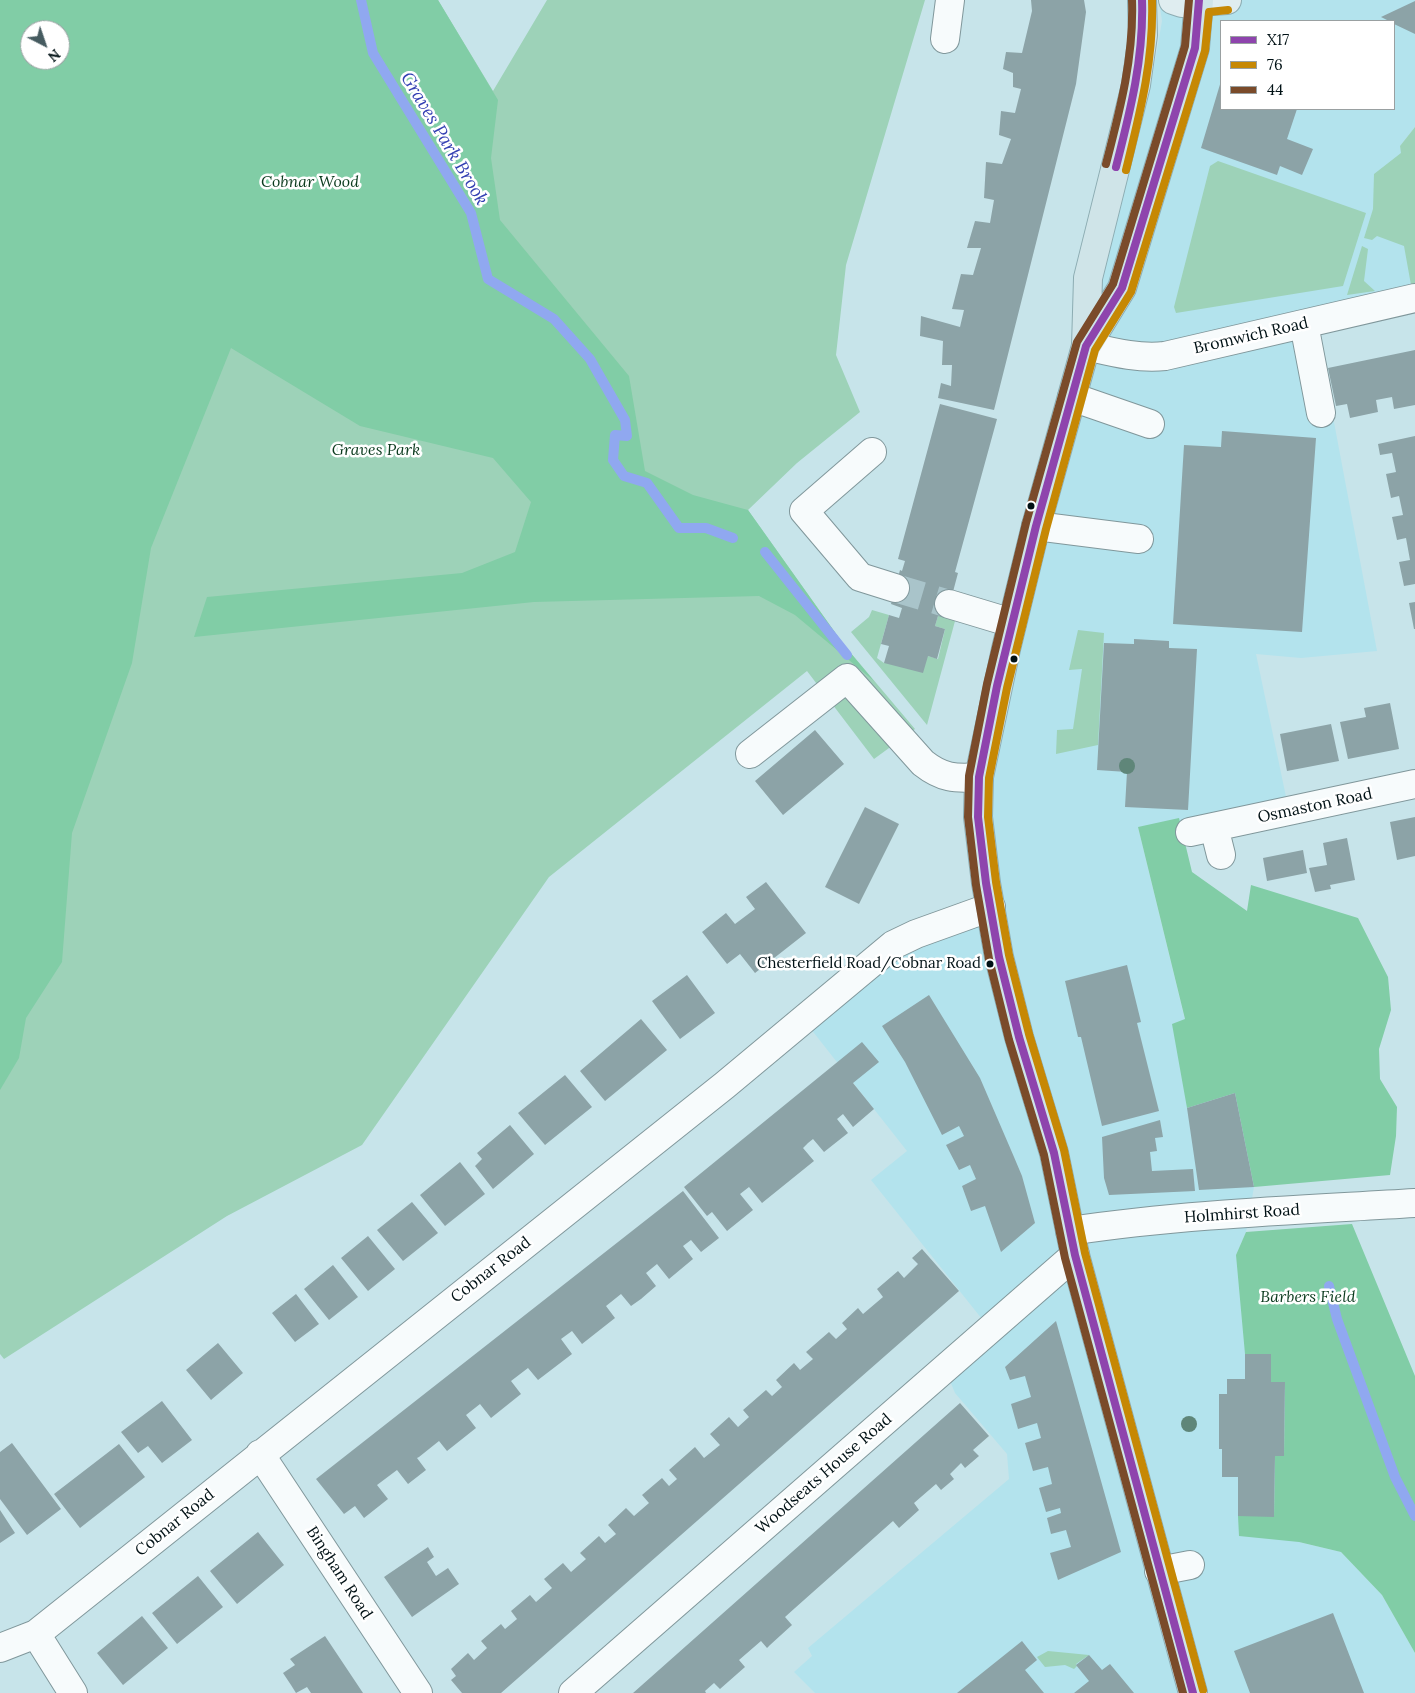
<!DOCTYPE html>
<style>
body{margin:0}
#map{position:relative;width:1415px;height:1693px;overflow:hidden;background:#c7e4ea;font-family:Lora,serif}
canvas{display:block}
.legend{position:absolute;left:1220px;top:20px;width:175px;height:90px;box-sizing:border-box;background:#fff;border:1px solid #99a0a1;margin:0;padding:6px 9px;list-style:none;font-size:15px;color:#001115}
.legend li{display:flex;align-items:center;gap:10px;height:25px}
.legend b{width:25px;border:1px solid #99a0a1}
.north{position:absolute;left:20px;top:20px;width:50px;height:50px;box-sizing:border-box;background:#fff;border:1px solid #99a0a1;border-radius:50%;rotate:139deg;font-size:14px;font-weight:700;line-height:20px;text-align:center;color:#001115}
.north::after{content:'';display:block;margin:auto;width:18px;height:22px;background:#465b60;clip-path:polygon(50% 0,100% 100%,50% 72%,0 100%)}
</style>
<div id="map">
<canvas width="1415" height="1693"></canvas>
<ul class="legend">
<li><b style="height:6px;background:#8e44ad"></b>X17</li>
<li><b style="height:6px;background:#c68804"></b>76</li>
<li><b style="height:6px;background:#7a4b2a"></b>44</li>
</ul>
<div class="north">N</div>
</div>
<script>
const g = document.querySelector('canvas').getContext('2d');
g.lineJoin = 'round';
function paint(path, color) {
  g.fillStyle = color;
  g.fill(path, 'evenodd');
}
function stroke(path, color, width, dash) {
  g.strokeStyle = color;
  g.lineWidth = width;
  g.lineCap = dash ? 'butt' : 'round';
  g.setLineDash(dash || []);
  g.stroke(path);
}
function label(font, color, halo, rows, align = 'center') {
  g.font = font + ' Lora,serif';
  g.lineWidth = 5;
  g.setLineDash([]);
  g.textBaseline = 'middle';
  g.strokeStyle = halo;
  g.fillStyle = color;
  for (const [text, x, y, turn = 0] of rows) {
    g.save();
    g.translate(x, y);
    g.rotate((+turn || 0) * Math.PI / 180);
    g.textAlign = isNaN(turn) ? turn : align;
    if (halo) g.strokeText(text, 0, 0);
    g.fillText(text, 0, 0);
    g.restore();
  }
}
paint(new Path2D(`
 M1159,0H1415V127L1400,146L1415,219V298L1315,321L1377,651L1301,658L1256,654L1289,811L1138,827L1185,1020L1187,1108L1235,1093L1254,1187L1246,1232L1236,1255L1285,1382L1284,1456H1275L1274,1517L1299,1542L1341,1552L1382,1595L1415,1653V1693H815L794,1672L812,1656L808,1648L1009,1479L1007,1454L955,1393L939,1354L982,1319L871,1180L907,1151L803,1019L893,945L990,907L978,817L1072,397L1150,90L1162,21ZM1221,21H1394V109H1221Z`), '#b3e3ed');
paint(new Path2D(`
 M0,0H438L493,91L547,0H925L846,265L836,355L860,412L797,463L748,510L844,645L915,729L874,759L807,671L549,877L362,1145L227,1216L4,1359L0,1354ZM30,30H60V60H30Z
 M1415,127V284L1411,285L1404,246L1377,236L1372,240L1364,238L1373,209L1374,174L1401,153L1400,146Z
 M1218,161L1366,213L1343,286L1176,313L1174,307L1210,166Z
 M1362,246L1368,249L1364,281L1375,291L1347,295Z
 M872,610L889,615L877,658L884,663L928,656L938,659L945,629L935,626L938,616L947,614L955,621L927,725L851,632L869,617Z
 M1078,630L1104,633L1098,745L1056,754L1057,730L1073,729L1082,669L1069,670Z
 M1048,1651L1089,1655L1076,1664L1077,1666L1074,1669L1065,1665L1045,1667L1037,1657Z`), '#9dd2b8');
paint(new Path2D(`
 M0,0H438L498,100L491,158L500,220L629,376L645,471L693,495L748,510L844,645L874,681L795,615L759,596L534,602L194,637L207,597L462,573L515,552L531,502L493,458L360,426L231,348L151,548L132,663L72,833L62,962L26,1018L19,1058L0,1090ZM30,30H60V60H30Z
 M1179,818L1192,872L1247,911L1251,885L1358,918L1388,977L1391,1010L1379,1049L1380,1079L1397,1107L1396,1136L1390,1175L1254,1187L1235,1093L1187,1108L1172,1024L1185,1019L1138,827Z
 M1352,1224L1415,1376V1653L1382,1595L1341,1552L1299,1542L1239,1536L1238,1516H1274L1275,1456L1284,1455L1285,1382H1271V1354H1245L1236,1255L1246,1232Z`), '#81cda6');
stroke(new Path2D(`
 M361,0L373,53L471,213L488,279L554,319L590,359L625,420L627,436L615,435L613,460L624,476L647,483L679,528H706L733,538
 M765,552L847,655
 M1329,1286L1337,1319L1395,1477L1415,1516`), '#90a8f0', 10);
paint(new Path2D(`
 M1031,0H1084L1086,12L1076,84L994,410L938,398L941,383L951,386L952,365H942L943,341L920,336L921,316L960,327L964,310L952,309L961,274L973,275L981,248H967L975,221L990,223L994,200L984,198L986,162L1002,164L1011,139L999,135L1001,111L1015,113L1021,89L1013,87V73L1003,69L1006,52L1022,53L1032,11Z
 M1415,1V34L1394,24V21H1389L1381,17Z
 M1221,81V109H1297L1287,139L1313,149L1302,175L1280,166L1277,175L1201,148Z
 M1415,350V405L1394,409L1392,397L1376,400L1378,412L1350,418L1347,404L1336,406L1328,368Z
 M940,404L997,419L955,572L958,573L946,618L938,616L935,626L945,629L937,659L928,656L923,673L884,663L889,646L881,644L889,615L899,618L902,608L891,604L900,570L902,571L905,561L898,559Z
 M1222,431L1316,438L1302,632L1173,624L1184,445L1221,447Z
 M1415,436V584L1404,586L1399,562L1410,560L1406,538L1397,540L1392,517L1403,515L1399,496L1391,498L1386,474L1396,472L1392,453L1380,455L1378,444Z
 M1415,602V629H1414L1409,603Z
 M1134,639L1169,641V648L1197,649L1188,810L1125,807L1127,772L1097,770L1104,643L1134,644Z
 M1390,703L1399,749L1348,759L1340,722L1366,717L1364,708Z
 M1331,724L1339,761L1287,771L1280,734Z
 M815,730L844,764L783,815L755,781Z
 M865,807L899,824L859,904L825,887Z
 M1415,817V856L1397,860L1390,822Z
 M1347,838L1355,880L1330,885L1331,889L1315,892L1309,868L1327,865L1323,843Z
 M1303,850L1307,873L1267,881L1263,858Z
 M766,882L806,933L755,973L740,954L727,964L702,932L726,913L735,924L755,909L746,897Z
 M1127,965L1141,1022L1137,1023L1159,1111L1102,1126L1081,1037H1078L1065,981Z
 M687,975L715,1013L680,1039L652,1001Z
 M929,995L980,1078L1014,1157L1022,1176L1035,1223L1001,1252L985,1206L971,1211L962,1186L976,1179L970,1165L959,1170L946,1145L964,1136L959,1126L942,1135L905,1062L882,1026Z
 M641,1019L667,1050L605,1101L580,1071Z
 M862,1042L879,1062L853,1083L874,1109L853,1127L843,1114L837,1119L848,1133L824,1152L813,1139L808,1143L803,1148L814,1161L762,1203L749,1187L740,1194L753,1210L727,1231L712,1212L707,1216L684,1187Z
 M565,1075L592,1107L545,1145L518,1113Z
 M1235,1093L1254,1187L1199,1190L1187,1108Z
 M1160,1120L1163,1137L1155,1138L1157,1151L1150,1152L1152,1171L1193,1169L1195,1191L1109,1195L1104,1178L1102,1137Z
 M510,1125L534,1154L493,1189L475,1166L482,1159L477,1153Z
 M460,1162L485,1194L445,1226L420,1195Z
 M683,1191L719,1238L701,1252L691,1240L683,1246L693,1259L669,1279L657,1264L646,1273L656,1286L641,1299L631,1306L621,1294L606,1306L615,1318L582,1344L572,1331L561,1339L572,1354L538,1380L528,1368L511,1381L521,1394L491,1418L480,1404L466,1415L476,1428L447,1451L439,1441L419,1457L417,1458L426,1470L408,1484L397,1470L377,1485L388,1499L364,1518L355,1506L344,1514L316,1479Z
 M412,1202L438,1233L403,1261L377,1230Z
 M368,1236L395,1269L368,1291L341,1258Z
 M922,1249L959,1291L501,1693H462L451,1680L456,1676L451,1669L468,1653L474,1660L487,1648L481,1641L501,1624L505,1629L517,1619L511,1611L530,1595L536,1602L552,1588L544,1579L563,1563L571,1572L586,1559L580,1553L599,1536L605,1543L616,1534L608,1525L626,1508L634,1516L649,1503L642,1495L662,1478L669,1486L677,1479L669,1470L695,1447L704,1458L720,1445L710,1434L729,1417L738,1427L749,1417L743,1410L766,1390L772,1396L782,1387L776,1380L794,1363L800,1370L813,1359L806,1352L829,1332L836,1339L847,1329L842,1323L858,1308L863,1314L883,1297L877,1289L898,1271L904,1278L918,1264L912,1258Z
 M333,1265L358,1297L329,1320L304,1289Z
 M296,1294L319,1324L295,1342L272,1313Z
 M1056,1321L1121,1552L1058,1580L1050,1553L1071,1547L1066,1530L1051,1534L1047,1518L1061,1513L1060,1508L1046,1512L1039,1488L1052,1484L1048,1467L1033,1471L1025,1443L1041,1438L1037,1423L1018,1429L1011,1404L1031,1397L1025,1376L1010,1380L1005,1367Z
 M218,1343L243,1373L211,1400L186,1370Z
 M1245,1354H1271V1382H1285L1284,1456H1275L1274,1517L1238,1516V1477H1222V1449H1219V1394H1227V1379H1245Z
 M162,1401L192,1440L162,1463L148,1446L138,1453L121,1432Z
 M960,1403L989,1436L973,1450L979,1456L965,1468L961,1463L950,1474L954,1479L941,1490L936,1484L914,1503L919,1510L899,1528L893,1521L795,1608L785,1617L792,1625L770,1645L767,1648L761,1641L739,1660L745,1667L720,1689L714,1683L705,1691L706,1693H633Z
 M12,1443L61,1509L27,1535L0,1499V1452Z
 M119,1444L145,1477L80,1528L54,1494Z
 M0,1510L15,1533L0,1543Z
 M258,1532L284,1565L237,1604L210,1571Z
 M428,1547L434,1557L427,1562L436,1576L448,1568L459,1584L412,1617L384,1577Z
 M198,1576L223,1607L177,1644L152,1613Z
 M1333,1613L1364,1693H1250L1234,1651Z
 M142,1616L168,1648L123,1685L97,1653Z
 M325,1636L363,1693H311L307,1687L296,1693L291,1685L283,1673L295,1665L290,1659Z
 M1022,1641L1037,1660L1025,1670L1044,1693H957Z
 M1089,1655L1102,1670L1110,1664L1134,1693H1074L1089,1681L1076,1665Z`), '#8ca3a7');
stroke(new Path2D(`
 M895,588L949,604`), '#a9c4ca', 28, [28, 14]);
const minor = new Path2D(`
 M945,39L950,0
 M1304,324L1321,413
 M1086,346C1112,352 1138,359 1165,356L1415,298
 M1072,397L1150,424
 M872,452L804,511L860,577L895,588
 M1036,526L1139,539
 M949,604L1012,623
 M750,754L847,678L923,763C942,778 955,779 979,777
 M1214,827L1221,855
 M1190,832L1415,784
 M1070,1231C1184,1214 1300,1210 1415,1203
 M260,1454L418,1693
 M1159,1571L1190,1565
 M36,1634L73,1693
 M0,1648L36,1634L725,1085L893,945L916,934L991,907
 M573,1693L1075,1255`);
const major = new Path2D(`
 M1173,0L1182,3L1227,0`);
const highway = new Path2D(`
 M1142,0L1143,35L1136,85L1088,278L1086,346L1036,526L1006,649L979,777L978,817L986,883L999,957L1019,1037L1054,1153L1075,1255L1193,1693
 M1087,345L1122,288L1195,48L1199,0`);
stroke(minor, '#80979b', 30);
stroke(major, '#8cacb2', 30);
stroke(highway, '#8cacb2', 30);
stroke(minor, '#f7fbfc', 28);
stroke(major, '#dfedf0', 28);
stroke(highway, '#cfe4e8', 28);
stroke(new Path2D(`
 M1116,167C1130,112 1144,58 1142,0
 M1193,1693L1075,1255L1054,1153L1019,1037L999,957L986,883L978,817L979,777L997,686L1036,526L1086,346L1122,288L1195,48L1199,0`), '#8e44ad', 8);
stroke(new Path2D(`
 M1126,170C1140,113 1154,59 1152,0
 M1203,1690L1085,1253L1064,1150L1029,1034L1009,955L996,882L988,817L989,778L1007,688L1046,529L1095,350L1131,292L1205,51L1209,12L1228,10`), '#c68804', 8);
stroke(new Path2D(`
 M1106,164C1120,110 1134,57 1132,0
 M1183,1693L1065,1258L1044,1155L1009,1040L989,959L976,885L968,817L969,776L987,684L1026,523L1077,342L1113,284L1185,46L1189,0`), '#7a4b2a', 8);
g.fillStyle = '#5f8679';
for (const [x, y] of [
 [1127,766],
 [1189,1424]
]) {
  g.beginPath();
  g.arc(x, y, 8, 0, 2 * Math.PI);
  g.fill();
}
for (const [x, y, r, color] of [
 [1031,506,4.5,"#001115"],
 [1014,659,4.5,"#001115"],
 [990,964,4.5,"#001115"]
]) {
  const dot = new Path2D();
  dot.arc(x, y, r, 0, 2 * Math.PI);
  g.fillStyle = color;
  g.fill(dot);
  stroke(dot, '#fff', 2);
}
label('15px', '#001115', '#fff', [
 ["Chesterfield Road/Cobnar Road",981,964]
], 'right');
label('italic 16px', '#0a3a1d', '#fff', [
 ["Cobnar Wood",310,182],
 ["Graves Park",376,450],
 ["Barbers Field",1308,1297]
]);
label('16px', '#001115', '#fff', [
 ["Bromwich Road",1251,336,-13],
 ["Osmaston Road",1315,806,-12],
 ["Holmhirst Road",1242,1214,-4],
 ["Cobnar Road",491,1270,-38],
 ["Woodseats House Road",824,1474,-41],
 ["Cobnar Road",175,1523,-39],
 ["Bingham Road",339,1573,57]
]);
label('italic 18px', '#3440b3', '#fff', [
 ["Graves Park Brook",444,139,59]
]);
</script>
